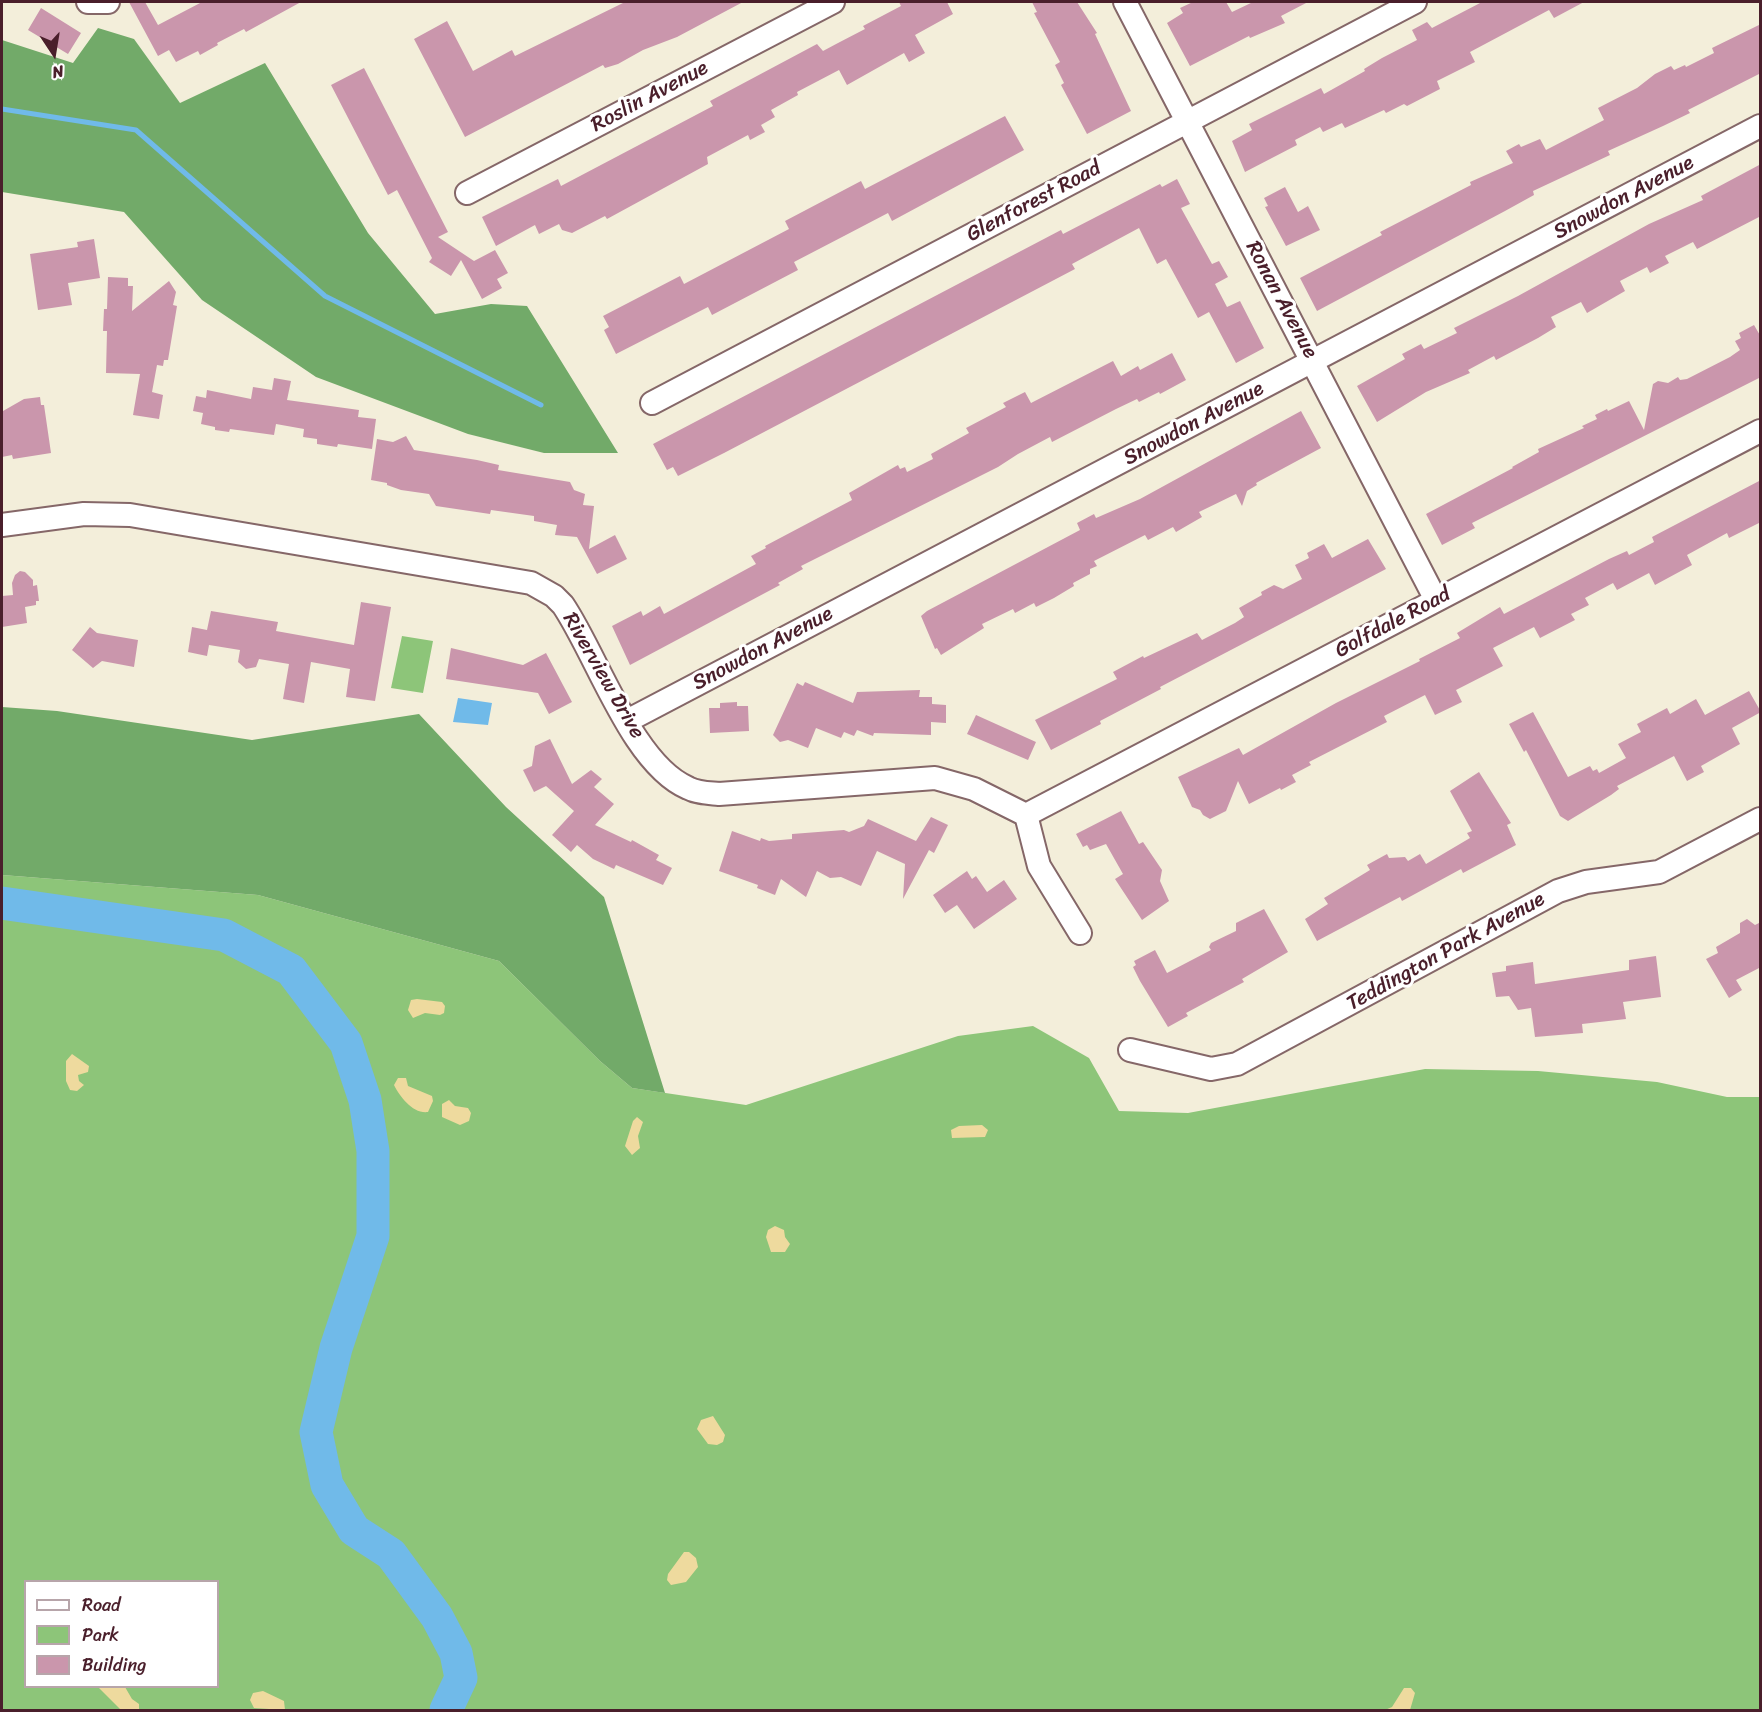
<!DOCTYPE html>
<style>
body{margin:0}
#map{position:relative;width:1762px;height:1712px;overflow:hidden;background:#f3eeda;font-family:Sriracha,sans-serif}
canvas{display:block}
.frame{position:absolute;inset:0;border:3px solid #4a1f2b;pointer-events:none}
.legend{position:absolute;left:24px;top:1580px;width:195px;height:108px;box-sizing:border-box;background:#fff;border:2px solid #b7a5aa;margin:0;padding:8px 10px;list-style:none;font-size:18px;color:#4a1f2b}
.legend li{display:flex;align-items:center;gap:12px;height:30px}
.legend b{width:30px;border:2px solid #b7a5aa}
.north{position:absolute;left:24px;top:24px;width:60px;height:60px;-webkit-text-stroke:4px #fff;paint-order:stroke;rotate:168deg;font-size:16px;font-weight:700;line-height:24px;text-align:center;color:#4a1f2b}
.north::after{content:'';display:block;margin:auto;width:21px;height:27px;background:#4a1f2b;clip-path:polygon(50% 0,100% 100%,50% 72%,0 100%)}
</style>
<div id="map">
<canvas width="1762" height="1712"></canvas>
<div class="frame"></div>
<ul class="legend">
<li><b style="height:8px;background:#fff"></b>Road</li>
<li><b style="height:16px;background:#8dc579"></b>Park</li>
<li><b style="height:16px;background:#ca96ac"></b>Building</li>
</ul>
<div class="north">N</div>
</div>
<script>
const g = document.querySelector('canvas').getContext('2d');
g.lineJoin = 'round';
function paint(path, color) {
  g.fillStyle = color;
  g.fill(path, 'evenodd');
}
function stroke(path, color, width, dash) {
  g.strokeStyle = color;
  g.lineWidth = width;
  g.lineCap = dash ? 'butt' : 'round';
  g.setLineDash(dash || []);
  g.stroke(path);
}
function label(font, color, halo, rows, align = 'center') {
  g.font = font + ' Sriracha,sans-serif';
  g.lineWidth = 6;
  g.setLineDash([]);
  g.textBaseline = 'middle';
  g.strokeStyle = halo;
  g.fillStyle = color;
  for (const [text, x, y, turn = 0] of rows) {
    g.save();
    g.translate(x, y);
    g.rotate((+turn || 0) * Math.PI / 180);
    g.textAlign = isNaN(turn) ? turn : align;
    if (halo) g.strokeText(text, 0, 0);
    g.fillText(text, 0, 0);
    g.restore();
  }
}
paint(new Path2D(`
 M402,636L433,641L423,693L391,688Z
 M2,875L258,895L499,961L600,1061L632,1088L746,1105L958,1036L1033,1026L1089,1058L1119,1111L1188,1113L1425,1069L1538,1071L1657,1082L1727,1097H1760V1710H2ZM26,1582H218V1686H26Z`), '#8dc579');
paint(new Path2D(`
 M98,28L134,39L180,103L265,63L368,233L435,314L491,304L527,306L618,453H544L468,434L316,377L202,300L124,212L2,192V40L73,63Z
 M2,707L57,711L252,740L419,714L506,807L604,897L665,1093L632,1088L600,1061L499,961L258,895L2,875Z`), '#72aa69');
paint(new Path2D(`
 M417,999L442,1002L445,1006L444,1013L440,1015L425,1013L413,1018L408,1010L411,1000Z
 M72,1054L89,1066L88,1072L78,1075L79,1081L84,1085L77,1091L70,1090L66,1081V1061Z
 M398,1078H406L408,1086L432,1096L433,1101L428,1112C413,1114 400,1097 394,1085Z
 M449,1100L455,1106L468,1108L471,1113L469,1121L460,1125L442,1117V1104Z
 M637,1117L643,1122L638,1136L640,1148L632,1155L625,1146L633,1121Z
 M982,1125L988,1130L985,1137L952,1138L951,1130L959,1126Z
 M775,1226L784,1230L785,1237L790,1244L785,1252H771L766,1237L768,1230Z
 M713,1416L725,1435L723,1442L717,1445L708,1444L697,1429L701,1420Z
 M684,1552H689L696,1558L698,1567L686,1582L671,1585L667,1580L668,1574Z
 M98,1687H125L132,1699L139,1704V1710H121Z
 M1404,1688H1411L1415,1693L1410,1710H1385L1392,1707Z
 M263,1691L284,1701L285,1710L254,1708L250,1700L253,1693Z`), '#eeda9e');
paint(new Path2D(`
 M458,698L492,703L488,725L453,722Z`), '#70bae9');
stroke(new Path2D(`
 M2,109L136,130L325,296L541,405`), '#70bae9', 5);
stroke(new Path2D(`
 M2,903L224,935L291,970L346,1043L365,1100L373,1151V1236L336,1348L316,1432L327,1485L354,1530L391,1554L437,1617L456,1653L461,1678L446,1710`), '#70bae9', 33);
paint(new Path2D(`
 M129,2H145L158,25L202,2H301L246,32L244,29L217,43L218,45L200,55L198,51L176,62L169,50L158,56Z
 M625,2H743L677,37L643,50L618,64L605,68L603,65L465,137L414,39L447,21L473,71L512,50L515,56Z
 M899,2H947L953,14L915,35L925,53L909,62L904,53L847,85L839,70L797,92L798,95L771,110L775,117L761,125L765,132L750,140L748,135L707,157L708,164L607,219L605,216L572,233L562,230L559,224L539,234L535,225L496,246L482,217L558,179L561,186L713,106L710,101L817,44L823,51L838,43L865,29L863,26L901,6Z
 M1032,2H1077L1097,33L1095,34L1131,111L1087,134L1061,85L1064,83L1055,65L1060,62L1034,13L1037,12Z
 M1193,2H1226L1232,12L1253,2H1308L1281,16L1285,23L1250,38L1249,36L1190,66L1167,23L1183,13L1180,8Z
 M1482,2H1584L1554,18L1549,10L1470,52L1475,62L1437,81L1440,89L1407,106L1404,104L1386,113L1384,110L1345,128L1342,123L1323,132L1320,127L1295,140L1297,145L1245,172L1232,141L1252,130L1249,124L1321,88L1324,94L1365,71L1364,69L1382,58L1417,40L1412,30L1427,22L1432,28Z
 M41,8L81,33L68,54L28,30Z
 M1761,24V73L1688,110L1690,113L1663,126L1608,151L1610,155L1533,191L1534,195L1505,211L1317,311L1300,278L1382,235L1380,232L1471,185L1470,182L1513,163L1506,151L1519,144L1521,147L1540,139L1546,150L1604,120L1598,108L1637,88L1655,74L1671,66L1674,70L1685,65L1686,67L1714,53L1712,48Z
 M364,68L448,232L438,237L474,261L495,250L508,273L497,279L502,288L482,299L461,260L451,276L429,262L432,258L397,190L388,195L331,85Z
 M1005,116L1024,150L892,221L888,213L844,236L794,262L798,270L712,315L708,307L616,354L604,330L609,327L603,316L680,276L684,284L789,229L785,221L861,181L865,189Z
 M1761,164V216L1697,249L1693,242L1665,256L1669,263L1650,273L1647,267L1620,281L1625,291L1587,313L1581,302L1551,317L1556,327L1538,338L1496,360L1494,356L1468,370L1470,373L1426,392L1377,422L1357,386L1405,359L1402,354L1421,344L1424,349L1457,333L1454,328L1518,296L1649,224L1703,200L1701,196Z
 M1177,179L1190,204L1181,208L1212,264L1219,261L1228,277L1215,284L1227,307L1240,301L1264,348L1236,363L1209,312L1198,318L1166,259L1157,264L1139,228L1072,264L1075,269L724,453L678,476L673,467L667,470L653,444L1061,230L1063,234L1160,184L1162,187Z
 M1285,187L1298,212L1308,206L1320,230L1286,246L1265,207L1268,206L1264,198Z
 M94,239L100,278L68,283L72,305L38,310L30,254L78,247L77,242Z
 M108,277L128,278V286H133L132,311L169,281L176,292L173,305L177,306L168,360H164L163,366L157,365L152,392L163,395L159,419L133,415L140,374L106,373L107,331H103L104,309H107Z
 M1754,325L1761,337V377L1472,523L1475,528L1442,545L1426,514L1513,468L1512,467L1539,452L1538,449L1584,428L1582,426L1597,419L1595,415L1607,409L1608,411L1629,401L1644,430L1653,384L1658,381L1668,383L1678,377L1680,380L1687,379L1730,357L1740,350L1735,341L1741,338L1739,333Z
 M1172,353L1186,380L1160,394L1159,392L1139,402L1137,399L1116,409L1052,442L1050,437L1018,454L998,467L801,566L803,569L778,583L780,585L630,665L612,626L641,611L643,616L660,606L664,614L756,564L751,556L766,548L765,546L852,500L849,493L898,465L900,469L905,467L907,472L933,459L931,454L969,433L966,428L1006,407L1003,403L1025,392L1031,403L1113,361L1121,376L1138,366L1140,370Z
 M274,378L291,381L287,400L359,410L358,417L376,419L372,449L338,444L337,447L317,444V439L303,437L304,429L276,424L274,435L230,429L229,432L215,430V427L201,424L203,413L193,411L196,396L206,398L207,390L251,399L253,387L272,390Z
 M40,397L41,405H44L51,453L13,459L12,455L2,457L3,411L24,399Z
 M1301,411L1321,448L1256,483L1257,485L1247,491L1242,506L1236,494L1199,512L1202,517L1176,532L1173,527L1148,540L1145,535L1094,561L1097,566L1090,569V574L1073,583L1074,586L1054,598L1036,607L1034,603L1015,613L1013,609L982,624L984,628L941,655L937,648L935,649L921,616L927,611L1080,530L1077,523L1094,514L1096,518L1140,499Z
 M406,436L414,450L477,460L499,465L498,470L570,482L574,490L585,494L583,505L594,506L589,549L615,535L627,559L597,574L577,537L555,535L557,525L534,521V516L491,510L490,514L436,506L429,494L401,490L387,485V483L371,480L377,439L393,442Z
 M1761,480V522L1729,538L1727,533L1687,555L1692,565L1655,585L1649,573L1617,590L1613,583L1585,598L1589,605L1571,614L1575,620L1540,638L1534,627L1493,648L1503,666L1456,690L1462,702L1435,715L1425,695L1384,716L1387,722L1309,762L1311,765L1292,775L1296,782L1281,790L1280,788L1249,804L1238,781L1226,811L1210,819L1203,815L1200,810L1192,807L1178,777L1239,748L1243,755L1336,703L1420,661L1419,659L1460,638L1457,633L1500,607L1504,614L1609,559L1627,551L1629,555L1654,542L1652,537Z
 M1368,539L1386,569L1160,687L1161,689L1100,721L1101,724L1051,750L1035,720L1117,679L1113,672L1143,656L1144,658L1197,633L1202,640L1235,623L1244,617L1239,608L1262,595L1261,592L1274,585L1283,589L1302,579L1295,565L1309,558L1307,553L1324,544L1332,558Z
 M20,571L25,572L33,580V586L37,585L39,601H36V605L25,607L27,623L2,627V596L13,595L12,583L15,575Z
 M361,602L391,607L375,701L346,697L350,669L311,662L304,703L283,699L289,664L259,659L256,667L246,669L238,662L240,650L209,645L207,656L188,652L192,627L207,630L211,611L278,622L276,631L354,645Z
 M90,627L97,633L138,640L134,667L102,661L93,668L72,650Z
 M451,648L523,665L546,653L572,702L549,714L538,693L446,679Z
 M805,682L853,703L857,692L920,690L919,697H932V704L946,705V723L931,722V735L874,733L873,736L857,730L854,736L844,732L841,738L816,728L808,748L788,740L780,742L773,735L797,683L803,686Z
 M1749,691L1761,712L1732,728L1740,744L1701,766L1704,772L1687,781L1674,756L1617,786L1619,789L1611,795L1568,821L1560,816L1526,750L1524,752L1509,724L1533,712L1568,777L1590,766L1593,771L1597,769L1599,773L1626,758L1618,744L1641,732L1637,724L1667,708L1670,714L1696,699L1705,715Z
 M737,702V706H748L749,731L710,733L709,708H720V703Z
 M976,715L1036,742L1028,760L967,734Z
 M550,739L572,784L591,770L602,779L594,787L614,804L595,825L631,842L632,840L659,855L656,860L672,868L663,885L616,865L614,869L593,859L577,845L571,852L552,835L574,811L546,786L534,792L523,770L532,766L535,746Z
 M1479,772L1511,823L1507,825L1516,845L1463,873L1461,869L1402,901L1400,897L1317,941L1305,919L1328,904L1324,898L1370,870L1367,865L1387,854L1389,858L1405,857L1408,861L1420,854L1426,864L1470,838L1467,833L1472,831L1450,791Z
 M1121,811L1139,844L1143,842L1162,870L1160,881L1169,901L1142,920L1115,879L1123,874L1106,844L1090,850L1087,845L1083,847L1076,834Z
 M931,817L948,825L934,853L929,850L903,899L905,864L877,851L861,886L841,877L830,878L817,871L806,897L781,879L775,895L757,888L758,885L719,871L732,831L760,841L761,838L769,841L792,839V834L844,830L849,832L864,826L868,819L916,841Z
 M967,871L972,879L976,876L987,892L1004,880L1017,899L974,929L957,905L945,913L933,895Z
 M1264,909L1288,952L1242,979L1244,982L1186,1013L1188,1016L1168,1027L1140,981L1133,967L1136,965L1134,961L1155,950L1167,973L1211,950L1209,947L1211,943L1236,931V923Z
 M1747,919L1755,925L1761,922V967L1736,980L1742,990L1729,998L1706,959L1718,953L1716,947L1740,933V923Z
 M1656,956L1661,997L1623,1002L1626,1019L1582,1024L1583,1033L1535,1037L1531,1008L1518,1010L1509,996L1496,997L1492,973L1506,971V966L1533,962L1535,984L1629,970V960Z`), '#ca96ac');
const minor = new Path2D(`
 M88,2H108
 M1125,2L1436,600
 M467,193L833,2
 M652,403L1415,2
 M2,525L84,514L130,515L531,583L554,596L563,605C597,655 632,764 688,788C697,793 709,793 719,794L935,778L974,789L1026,815
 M627,721L1760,126
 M1026,815L1760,431
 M1026,815L1039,866L1080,933
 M1130,1050L1211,1069L1237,1064L1558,891L1586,882L1659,872L1760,819`);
stroke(minor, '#856768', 26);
stroke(minor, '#fff', 22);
label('21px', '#4a1f2b', '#fff', [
 ["Roslin Avenue",650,97,-28],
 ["Snowdon Avenue",1624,198,-28],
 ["Glenforest Road",1034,202,-28],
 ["Ronan Avenue",1281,300,62],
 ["Snowdon Avenue",1194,424,-28],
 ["Golfdale Road",1393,623,-28],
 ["Snowdon Avenue",763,649,-28],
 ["Riverview Drive",603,676,60],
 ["Teddington Park Avenue",1446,952,-29]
]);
</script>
